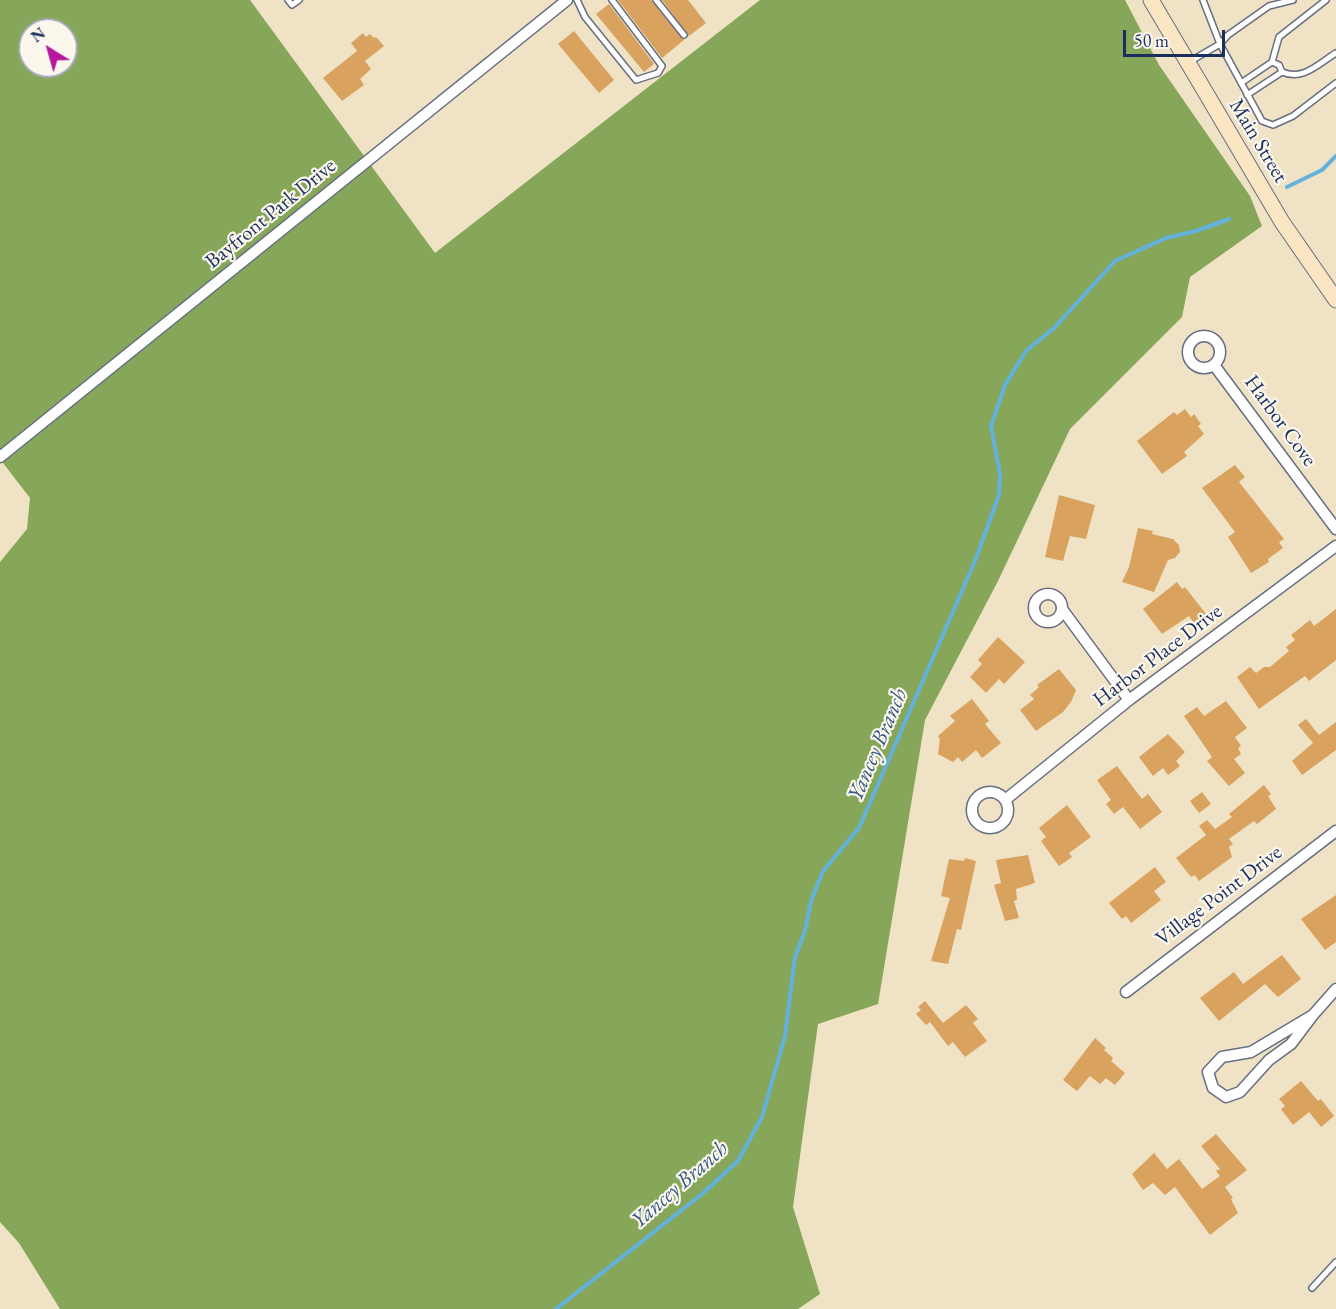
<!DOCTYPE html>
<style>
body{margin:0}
#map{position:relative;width:1336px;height:1309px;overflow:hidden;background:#f0e2c4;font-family:"EB Garamond",serif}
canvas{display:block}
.north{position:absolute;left:18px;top:18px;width:60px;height:60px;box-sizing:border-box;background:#fbf7ec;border:2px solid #a1a7b3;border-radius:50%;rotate:323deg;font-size:16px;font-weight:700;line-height:24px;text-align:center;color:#1b2f5e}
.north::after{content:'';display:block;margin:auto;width:21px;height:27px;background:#b5179e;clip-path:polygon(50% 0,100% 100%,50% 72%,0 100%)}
.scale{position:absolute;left:1123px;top:30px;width:102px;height:27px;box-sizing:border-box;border:3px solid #1b2f5e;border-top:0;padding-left:8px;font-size:18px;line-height:21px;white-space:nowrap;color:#1b2f5e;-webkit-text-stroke:4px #fbf7ec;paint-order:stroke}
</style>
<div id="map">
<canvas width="1336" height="1309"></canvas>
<div class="north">N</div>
<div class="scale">50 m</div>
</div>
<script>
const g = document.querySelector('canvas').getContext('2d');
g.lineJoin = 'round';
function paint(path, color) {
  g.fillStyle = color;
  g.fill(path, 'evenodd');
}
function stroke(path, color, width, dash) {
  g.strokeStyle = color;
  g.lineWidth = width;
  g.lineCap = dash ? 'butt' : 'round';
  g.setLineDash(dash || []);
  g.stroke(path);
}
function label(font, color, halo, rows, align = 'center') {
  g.font = font + ' "EB Garamond",serif';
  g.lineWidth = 4.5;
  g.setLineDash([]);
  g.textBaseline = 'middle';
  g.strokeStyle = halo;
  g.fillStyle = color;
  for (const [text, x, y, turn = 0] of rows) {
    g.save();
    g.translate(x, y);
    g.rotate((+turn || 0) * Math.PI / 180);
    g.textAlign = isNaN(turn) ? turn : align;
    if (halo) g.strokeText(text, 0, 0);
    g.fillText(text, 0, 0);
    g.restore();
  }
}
paint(new Path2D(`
 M0,0H250L435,253L760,0H1125L1159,65L1250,196L1262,226L1190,277L1182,317L1070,429L998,581L925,720L878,1004L818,1024L793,1207L820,1294L798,1309H60L19,1243L0,1222V562L27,529L30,498L0,459ZM30,30H66V66H30Z`), '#86a659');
stroke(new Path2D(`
 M1287,187L1322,170L1336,156
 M556,1309L702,1194L738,1161L762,1117L785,1036L795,957L805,931L811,901L823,871L859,828L975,561L999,495L1000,474L991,426L1005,385L1026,351L1054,328L1115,261L1166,238L1196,231L1229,219`), '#62b2dd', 4);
paint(new Path2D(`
 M618,0H651L684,40L662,58Z
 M662,0H688L706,23L689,36Z
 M609,4L654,64L644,72L596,14Z
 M574,31L614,80L599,93L558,44Z
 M363,33L366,37L370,34L374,38L376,37L384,46L365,61L371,69L360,79L364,85L342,101L323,78L357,51L351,43Z
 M1185,409L1191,417L1194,414L1201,424L1198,426L1204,434L1184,452L1187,456L1162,474L1137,441L1174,412L1177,415Z
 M1235,465L1245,477L1239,482L1284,539L1279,542L1283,548L1268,559L1269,562L1251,573L1228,537L1235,532L1202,488Z
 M1059,495L1095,505L1086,539L1070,536L1063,561L1045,557Z
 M1138,528L1153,531L1152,534L1173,539L1179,545L1180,552L1175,558L1168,560L1154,592L1122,582L1129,567Z
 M1177,582L1182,589L1185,587L1206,614L1194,623L1189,616L1162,634L1143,609Z
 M1336,609V660L1309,681L1305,676L1259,709L1237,677L1250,667L1256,673L1264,667H1270L1289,651L1286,647L1295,640L1291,635L1310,620L1314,626Z
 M998,637L1025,662L1004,684L999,679L986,693L970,677L982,664L978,660Z
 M1059,669L1076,690L1071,702L1063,712L1036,731L1020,710L1034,699L1030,695L1039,687L1037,685Z
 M972,699L989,721L985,724L1001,743L982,758L976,750L962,762L958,757L953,762L938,754L940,739L938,736L955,721L950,716Z
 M1226,701L1247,728L1235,737L1241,746L1238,748L1241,754L1234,759L1245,773L1229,786L1207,761L1212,757L1184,716L1197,707L1204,716Z
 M1306,719L1319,735L1336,722V750L1302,775L1292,761L1313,743L1298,725Z
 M1168,734L1185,752L1176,761L1180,766L1168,775L1163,768L1153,776L1139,757Z
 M1117,766L1142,799L1148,794L1162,812L1140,829L1123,807L1114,814L1106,804L1111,800L1097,780Z
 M1264,785L1271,794L1268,796L1276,809L1257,824L1254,821L1229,839L1233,844L1229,847L1232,857L1199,881L1195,875L1191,877L1176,858L1206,835L1199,826L1207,820L1215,829L1232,817L1229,814Z
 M1202,792L1211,804L1199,813L1190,801Z
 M1067,805L1091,837L1069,853L1072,857L1059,866L1041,841L1046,837L1039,828Z
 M1028,855L1035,883L1016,889L1017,900L1014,901L1019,918L1005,921L994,885L1001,883L996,860Z
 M965,858L976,861L961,930L957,929L948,964L931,961L950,898L941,896L949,859L964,861Z
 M1155,867L1166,882L1154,891L1161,900L1131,923L1126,916L1122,919L1109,903Z
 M1336,895V942L1325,950L1301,919Z
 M1282,955L1301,979L1278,997L1265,984L1219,1021L1200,998L1234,972L1243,984Z
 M925,1001L943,1023L966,1005L978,1019L973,1023L987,1041L965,1057L953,1042L948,1046L930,1022L926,1025L916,1014L921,1010L918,1007Z
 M1095,1038L1106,1048L1104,1050L1113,1058L1111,1061L1125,1073L1115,1085L1106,1078L1100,1084L1090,1076L1077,1091L1063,1080Z
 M1301,1081L1318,1101L1321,1099L1334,1116L1321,1127L1309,1112L1293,1125L1281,1109L1285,1106L1279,1099Z
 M1216,1134L1247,1170L1225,1187L1233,1198L1231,1199L1238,1213L1210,1235L1175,1187L1165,1195L1153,1183L1143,1190L1132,1174L1154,1153L1167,1169L1179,1159L1202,1189L1220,1176L1216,1171L1220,1169L1201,1146Z`), '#d9a25f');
const lane = new Path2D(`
 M288,0L292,5L299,0
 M577,0L585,17L636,80L658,73L662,66L612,0
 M656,0L684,35
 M1203,0L1220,44L1228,35L1269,6L1293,0
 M1189,62L1220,44L1262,121L1273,125L1293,116L1336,83
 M1272,62L1279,37L1326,0
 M1282,72C1303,81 1318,64 1336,53
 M1241,83L1272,62L1279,65L1282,72L1247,95
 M1312,1288L1336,1262`);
const street = new Path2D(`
 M1188 352a16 16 0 1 1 32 0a16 16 0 1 1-32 0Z
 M1214,365L1336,529
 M0,457L567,0
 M1034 608a14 14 0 1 1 28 0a14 14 0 1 1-28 0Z
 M1062,609L1129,700
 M972 810a18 18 0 1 1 36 0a18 18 0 1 1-36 0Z
 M1005,800L1129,700L1336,546
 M1126,992L1336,831
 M1313,1015L1291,1044L1269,1060L1240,1092L1226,1097L1213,1088L1208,1072L1222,1057L1251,1052Z
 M1313,1015L1336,989`);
const secondary = new Path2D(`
 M1151,0L1282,222L1336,300`);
stroke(lane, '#666e82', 8);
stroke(street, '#666e82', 13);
stroke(secondary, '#666e82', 17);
stroke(lane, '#fff', 5);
stroke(street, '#fff', 10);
stroke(secondary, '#fbe6c4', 15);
label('21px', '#1b2f5e', '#fbf7ec', [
 ["Main Street",1258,141,59],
 ["Bayfront Park Drive",271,214,-39],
 ["Harbor Cove",1280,421,54],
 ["Harbor Place Drive",1158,656,-37],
 ["Village Point Drive",1219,896,-37]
]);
label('italic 22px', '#305684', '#fbf7ec', [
 ["Yancey Branch",878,745,-67],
 ["Yancey Branch",680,1185,-41]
]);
</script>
